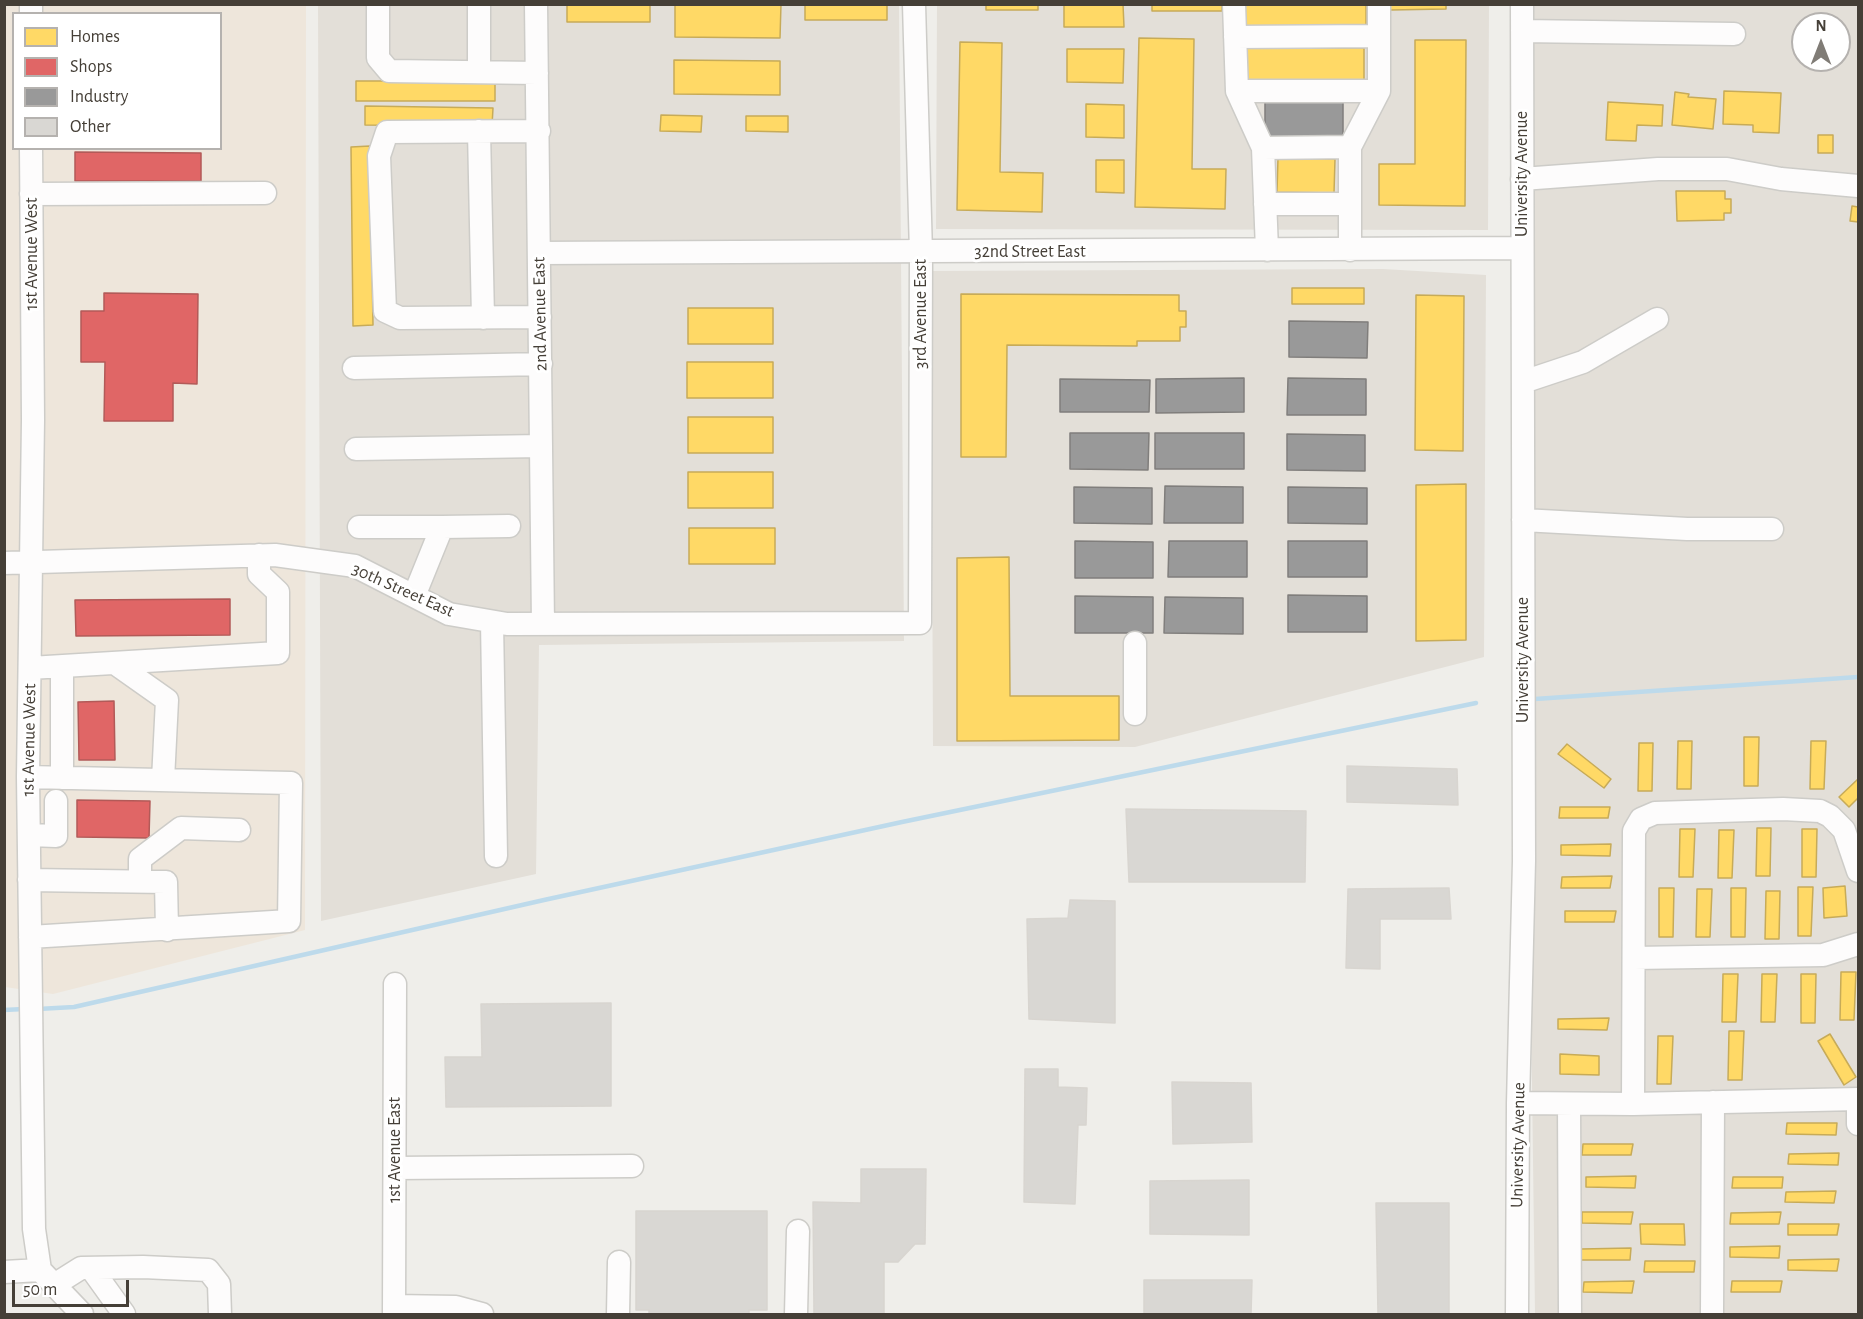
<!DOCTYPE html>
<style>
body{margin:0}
#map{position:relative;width:1863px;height:1319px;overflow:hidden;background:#efeeea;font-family:"Alegreya Sans",sans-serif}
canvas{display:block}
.frame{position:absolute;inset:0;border:6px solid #453f37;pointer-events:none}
.legend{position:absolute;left:12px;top:12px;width:210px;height:138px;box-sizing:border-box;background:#fff;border:2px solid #b5b2af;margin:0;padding:8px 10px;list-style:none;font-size:18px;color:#453f37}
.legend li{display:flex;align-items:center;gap:12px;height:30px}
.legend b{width:30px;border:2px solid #b5b2af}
.north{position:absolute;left:1791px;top:12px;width:60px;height:60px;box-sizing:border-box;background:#fff;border:2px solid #b5b2af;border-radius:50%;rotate:0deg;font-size:16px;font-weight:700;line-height:24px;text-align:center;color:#453f37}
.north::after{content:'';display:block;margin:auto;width:21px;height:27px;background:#807c76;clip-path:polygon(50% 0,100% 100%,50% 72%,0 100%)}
.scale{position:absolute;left:12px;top:1280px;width:117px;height:27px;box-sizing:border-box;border:3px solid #453f37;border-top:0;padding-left:8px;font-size:18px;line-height:21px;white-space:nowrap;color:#453f37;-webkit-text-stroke:4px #fff;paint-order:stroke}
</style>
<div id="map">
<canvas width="1863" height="1319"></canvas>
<div class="frame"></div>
<ul class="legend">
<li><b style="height:16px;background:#ffd966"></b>Homes</li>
<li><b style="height:16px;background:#e06666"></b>Shops</li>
<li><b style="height:16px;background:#999"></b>Industry</li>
<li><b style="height:16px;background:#d9d7d3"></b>Other</li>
</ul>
<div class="north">N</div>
<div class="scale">50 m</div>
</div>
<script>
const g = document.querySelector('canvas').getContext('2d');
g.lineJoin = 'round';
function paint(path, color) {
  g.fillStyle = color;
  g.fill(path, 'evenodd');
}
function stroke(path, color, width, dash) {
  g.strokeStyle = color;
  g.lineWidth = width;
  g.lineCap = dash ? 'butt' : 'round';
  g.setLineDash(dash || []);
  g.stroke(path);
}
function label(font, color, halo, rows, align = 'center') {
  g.font = font + ' "Alegreya Sans",sans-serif';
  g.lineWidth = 6;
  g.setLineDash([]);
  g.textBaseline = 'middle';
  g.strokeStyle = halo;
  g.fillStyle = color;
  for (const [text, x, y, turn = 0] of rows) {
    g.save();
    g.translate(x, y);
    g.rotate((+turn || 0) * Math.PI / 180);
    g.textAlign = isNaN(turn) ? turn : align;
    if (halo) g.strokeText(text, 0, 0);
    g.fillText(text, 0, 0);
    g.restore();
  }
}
paint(new Path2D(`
 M318,5H899L904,641L539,645L536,874L321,921Z
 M937,5H1489L1488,230L936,229Z
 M1518,5H1858V1314H1535ZM1803,24H1839V60H1803Z
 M1383,269L1486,275L1484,657L1135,747L933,746L931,271Z`), '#e3dfd8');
paint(new Path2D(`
 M5,5H306L305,930L53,994L5,987ZM14,14H220V148H14Z`), '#eee6db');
const homes = new Path2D(`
 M675,4H781L780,38L675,37Z
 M805,4H887V20H805Z
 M986,4H1038V10H986Z
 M1064,4H1123L1124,27H1064Z
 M1152,4H1222V11H1152Z
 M1245,4H1366V27L1245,26Z
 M1390,4H1446V9L1390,10Z
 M567,5H650V22H567Z
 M1139,38L1194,39L1192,169H1226L1225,209L1135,207Z
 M1415,40H1466L1465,206L1379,205V164H1415Z
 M960,42L1002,43L1000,172L1043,173L1042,212L957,210Z
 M1246,48H1364V81H1246Z
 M1067,49H1124L1123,83L1067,82Z
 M674,60L780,61V95L674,94Z
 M356,81H495V101H356Z
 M1724,91L1781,93L1779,133L1753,132V125L1723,124Z
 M1675,92L1689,94L1688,97L1716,99L1713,129L1672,125Z
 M1608,102L1663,105L1662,126L1637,125L1636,141L1606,140Z
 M1086,104L1124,105V138L1086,137Z
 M365,106L493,108L492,126L365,125Z
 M661,115L702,116L701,132L660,131Z
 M746,116H788V132L746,131Z
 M1818,135H1833V153H1818Z
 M370,146L373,325L353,326L351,147Z
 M1278,158L1335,159L1334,193L1277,192Z
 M1096,160H1124V193L1096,192Z
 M1676,191H1725V199H1731V213H1724V220L1677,221Z
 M1852,206L1858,207V222L1850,221Z
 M1292,288H1364V304H1292Z
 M961,294L1179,295V311H1186V327H1180V341H1137V346L1007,345L1006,457H961Z
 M1416,295L1464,296L1463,451L1415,450Z
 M688,308H773V344H688Z
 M687,362H773V398H687Z
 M688,417H773V453H688Z
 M688,472H773V508H688Z
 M1466,484V640L1416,641V485Z
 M689,528H775V564H689Z
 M1009,557L1010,696H1119V740L957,741V558Z
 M1744,737H1759L1758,786H1744Z
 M1678,741H1692L1691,789H1677Z
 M1811,741H1826L1824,789H1810Z
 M1639,743H1653L1652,791H1638Z
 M1567,744L1611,779L1604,788L1558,754Z
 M1858,779V798L1849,807L1839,797Z
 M1560,807H1610L1608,818H1559Z
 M1757,828H1771L1770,876H1756Z
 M1680,829H1695L1693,877H1679Z
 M1802,829H1817L1816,877H1802Z
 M1719,830H1734L1732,878H1718Z
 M1611,844L1610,856L1561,855V845Z
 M1612,876L1610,888H1561L1562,877Z
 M1845,886L1847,916L1824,918L1823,888Z
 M1798,887H1813L1811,936H1798Z
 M1659,888H1674L1673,937H1659Z
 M1731,888H1746L1745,937H1731Z
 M1697,889H1712L1710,937H1696Z
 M1766,891H1780L1779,939H1765Z
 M1565,911H1616L1614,922H1565Z
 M1841,972H1856L1854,1020H1840Z
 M1723,974H1738L1736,1022H1722Z
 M1762,974H1777L1775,1022H1761Z
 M1801,974H1816L1815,1023H1801Z
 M1609,1018L1607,1030L1558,1029V1019Z
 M1729,1031H1744L1742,1080H1728Z
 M1830,1034L1856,1077L1844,1085L1818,1041Z
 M1658,1036H1673L1671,1084H1657Z
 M1560,1054L1599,1056V1075L1560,1074Z
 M1787,1123H1837L1836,1135L1786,1134Z
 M1583,1144H1633L1631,1155H1582Z
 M1839,1153L1838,1165L1788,1164L1789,1154Z
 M1636,1176L1635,1188L1586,1187V1177Z
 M1733,1177H1783L1782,1188H1732Z
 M1836,1191L1834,1203L1785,1202L1786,1192Z
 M1582,1212H1633L1631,1224L1582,1223Z
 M1781,1212L1779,1224H1730L1731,1213Z
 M1640,1224H1684L1685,1245L1641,1244Z
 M1788,1224H1839L1837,1235H1788Z
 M1780,1246L1779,1258L1730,1257V1247Z
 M1631,1248L1630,1260H1581V1249Z
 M1839,1259L1837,1271L1788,1270V1260Z
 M1645,1261H1695L1694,1272H1644Z
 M1634,1281L1632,1293L1583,1292L1584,1282Z
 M1732,1281H1782L1780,1292H1731Z`);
paint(homes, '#ffd966');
stroke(homes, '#c7ab58', 1.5);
const shops = new Path2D(`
 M75,152L201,153V181H75Z
 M104,293L198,294L197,384L173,383V421H104L105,362H81V311H104Z
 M230,599V635L76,636L75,600Z
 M114,701L115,760H79L78,702Z
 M77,800L150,801L149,838L77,837Z`);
paint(shops, '#e06666');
stroke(shops, '#b25a58', 1.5);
const industry = new Path2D(`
 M1265,100L1343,101V137H1265Z
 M1289,321L1368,322L1367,358L1289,357Z
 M1244,378V412L1156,413V379Z
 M1288,378L1366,379V415H1287Z
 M1060,379L1150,380L1149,412H1060Z
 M1070,433H1149L1148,470L1070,469Z
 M1155,433H1244V469H1155Z
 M1287,434L1365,435V471L1287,470Z
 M1165,486L1243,487V523H1164Z
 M1074,487L1152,488V524L1074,523Z
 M1288,487L1367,488V524L1288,523Z
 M1075,541L1153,542V578H1075Z
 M1169,541H1247V577H1168Z
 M1288,541H1367V577H1288Z
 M1288,595L1367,596V632H1288Z
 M1075,596L1153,597V633H1075Z
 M1165,597L1243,598V634L1164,633Z`);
paint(industry, '#999');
stroke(industry, '#807e7c', 1.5);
stroke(new Path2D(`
 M1535,699L1858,677
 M38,1009L74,1007L544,900L902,822L1476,703
 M4,1010L24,1009`), '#bddaeb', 4.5);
const building = new Path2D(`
 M1347,766L1457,769L1458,805L1347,802Z
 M1126,809L1306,811L1305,882H1129Z
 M1449,888L1451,919H1380V969L1346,968L1348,889Z
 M1070,900L1115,901V1023L1029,1019L1027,919L1068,918Z
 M611,1003V1106L446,1107L445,1057H482L481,1004Z
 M1025,1069H1058V1087L1087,1088L1086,1125H1078L1075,1204L1024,1202Z
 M1172,1082L1251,1083L1252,1142L1173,1144Z
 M861,1169H926L925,1244H915L898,1262H884V1314H814L813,1202L861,1203Z
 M1249,1180V1235L1150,1234V1181Z
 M1376,1203H1449V1314H1378Z
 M636,1211H767V1310H749V1314H649V1310H636Z
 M1144,1280H1252L1251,1314H1144Z`);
paint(building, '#d9d7d3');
stroke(building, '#d8d5d0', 1.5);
const minor = new Path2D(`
 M378,4V58L389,71L537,73
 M479,4V72
 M536,4L543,624
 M1234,4L1237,91L1263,148L1267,250
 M31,14V4
 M1522,31L1734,34
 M1235,37L1379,36
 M1237,91H1379
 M479,131L483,318
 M539,131L387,132L379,156L385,311L400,318L540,317
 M31,148L33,420L28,777L34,1229L40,1270L82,1314
 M1263,148L1350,147
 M1522,179L1658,169H1727L1781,179L1858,186
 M31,194L265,193
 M1265,204H1350
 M1350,250V147L1379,91V4
 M539,253L1522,248
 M354,368L541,364
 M1523,382L1583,362L1657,319
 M356,449L541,446
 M1523,520L1687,529H1772
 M359,527H442L414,596
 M442,527L509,526
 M4,563L275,555L355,566L449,614L507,624L920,623L921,253L914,4
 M492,622L496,856
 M1135,643V714
 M116,664L167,700L163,780
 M30,668L278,653V592L259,574V555
 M28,777L291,783L289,921L30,937
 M62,778V668
 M29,835L56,836V801
 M29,880L166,882L167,930
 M140,880V859L181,828L239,830
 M1634,958L1823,955L1858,944
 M1858,1099V1124
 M1518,1103L1633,1104L1858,1099
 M1569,1104L1570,1314
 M1633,1104L1634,831L1641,819L1655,813L1783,809L1820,811L1830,816L1844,830L1858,871
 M395,1168L632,1166
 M91,1268L124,1314
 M4,1272L40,1270
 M54,1285L81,1268L143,1267L208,1270L219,1284L220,1314
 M395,1306L456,1307L482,1314
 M394,1314L395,984
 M618,1314L619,1262
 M796,1314L798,1231
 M1517,1314L1518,1103L1524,861L1522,4
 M1712,1314L1713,1102`);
stroke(minor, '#cdccc8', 25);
stroke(minor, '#fdfcfc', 22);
label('18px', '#453f37', '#fff', [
 ["University Avenue",1522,174,-90],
 ["32nd Street East",1030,252],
 ["1st Avenue West",32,254,-90],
 ["2nd Avenue East",540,314,-91],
 ["3rd Avenue East",921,314,-90],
 ["30th Street East",403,590,24],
 ["University Avenue",1523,660,-90],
 ["1st Avenue West",29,740,-89],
 ["University Avenue",1518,1145,-89],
 ["1st Avenue East",395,1150,-90]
]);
</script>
